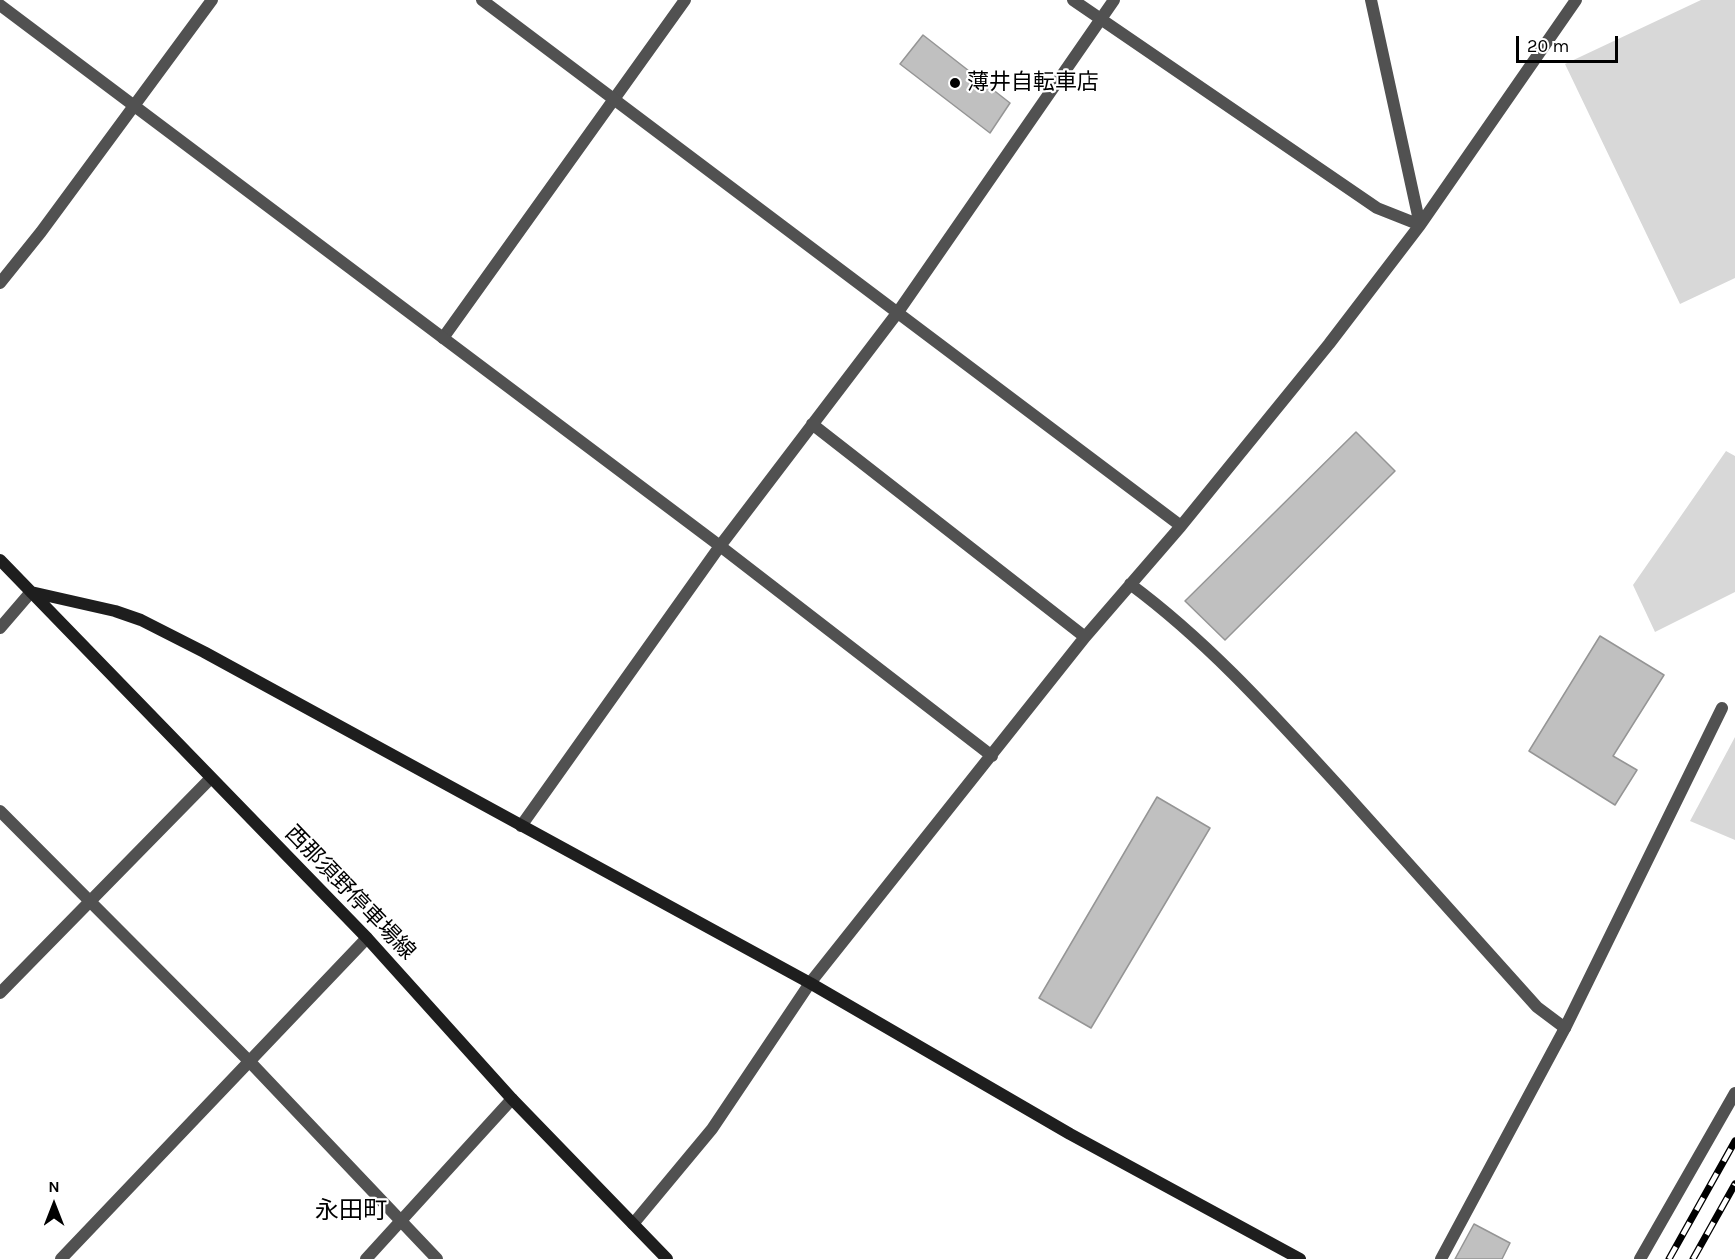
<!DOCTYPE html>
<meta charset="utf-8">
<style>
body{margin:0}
#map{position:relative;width:1735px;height:1259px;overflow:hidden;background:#fff;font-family:Karla,sans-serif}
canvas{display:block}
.north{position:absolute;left:24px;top:1175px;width:60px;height:60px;-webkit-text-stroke:4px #fff;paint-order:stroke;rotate:0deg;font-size:16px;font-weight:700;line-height:24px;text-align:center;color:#000}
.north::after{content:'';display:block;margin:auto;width:21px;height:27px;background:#000;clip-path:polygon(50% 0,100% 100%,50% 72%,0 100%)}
.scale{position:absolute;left:1516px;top:36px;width:102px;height:27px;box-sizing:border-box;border:3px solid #000;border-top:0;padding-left:8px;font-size:18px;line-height:21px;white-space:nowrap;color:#000;-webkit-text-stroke:4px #fff;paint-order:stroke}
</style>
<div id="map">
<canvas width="1735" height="1259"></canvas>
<div class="north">N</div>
<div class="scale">20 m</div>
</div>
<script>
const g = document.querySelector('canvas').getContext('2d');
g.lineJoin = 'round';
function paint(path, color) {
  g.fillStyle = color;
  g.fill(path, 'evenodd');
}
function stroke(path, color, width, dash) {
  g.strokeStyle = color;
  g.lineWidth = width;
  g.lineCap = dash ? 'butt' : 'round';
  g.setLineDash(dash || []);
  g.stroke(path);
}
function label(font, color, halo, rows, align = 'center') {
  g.font = font + ' Karla,"Noto Sans JP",sans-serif';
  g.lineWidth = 4.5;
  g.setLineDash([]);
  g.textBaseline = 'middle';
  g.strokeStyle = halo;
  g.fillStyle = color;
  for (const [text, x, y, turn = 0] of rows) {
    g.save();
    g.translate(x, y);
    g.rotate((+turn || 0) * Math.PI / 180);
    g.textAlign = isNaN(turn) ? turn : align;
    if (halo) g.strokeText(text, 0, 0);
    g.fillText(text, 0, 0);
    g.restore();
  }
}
paint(new Path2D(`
 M1701,0H1735V278L1680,304L1565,64Z
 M1726,451L1735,456V592L1655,632L1633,585Z
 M1735,737V840L1690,821Z`), '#d8d8d8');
const building = new Path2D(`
 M923,35L1010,103L990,133L900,64Z
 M1356,432L1395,471L1225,640L1185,601Z
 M1600,636L1664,675L1613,756L1637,770L1615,805L1529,751Z
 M1157,797L1210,828L1091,1028L1039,998Z
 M1474,1224L1510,1243L1502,1259H1455Z`);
paint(building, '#c0c0c0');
stroke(building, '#959595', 1.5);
stroke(new Path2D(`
 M443,338L685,0
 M1441,1259L1565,1028`), '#515151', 12);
stroke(new Path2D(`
 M482,0L1181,526
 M1073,0L1377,208L1420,225
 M1371,0L1420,225
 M0,5L720,546L992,756
 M0,283L41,232L212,0
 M812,424L1085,637
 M1130,584C1211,644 1277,719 1345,793C1409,865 1473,936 1537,1007L1565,1028L1722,708
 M0,628L31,592
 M0,811L250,1062L437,1259
 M521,826L720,546L898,312L1114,0
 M0,993L210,779
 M633,1224L712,1129L810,983L1085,637L1181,526L1329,344L1420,225L1576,0
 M61,1259L367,938
 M366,1259L512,1099
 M1640,1259L1735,1093`), '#515151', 12);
stroke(new Path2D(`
 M0,560L367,938L512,1099L667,1259
 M31,592L115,611L141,620L204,652L810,983L1070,1134L1300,1259`), '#1e1e1e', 12);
const rail = new Path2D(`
 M1669,1259L1735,1141
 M1693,1259L1735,1184`);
stroke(rail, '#000', 7);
stroke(rail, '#fff', 4.5, [14]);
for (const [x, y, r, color] of [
 [955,83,6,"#000"]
]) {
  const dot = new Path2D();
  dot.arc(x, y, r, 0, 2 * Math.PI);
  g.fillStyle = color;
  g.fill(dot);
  stroke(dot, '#fff', 2);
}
label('22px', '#000', '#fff', [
 ["薄井自転車店",967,83]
], 'left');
label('22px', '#000', '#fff', [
 ["西那須野停車場線",350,893,46]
]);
label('24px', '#000', '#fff', [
 ["永田町",351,1211]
]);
</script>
